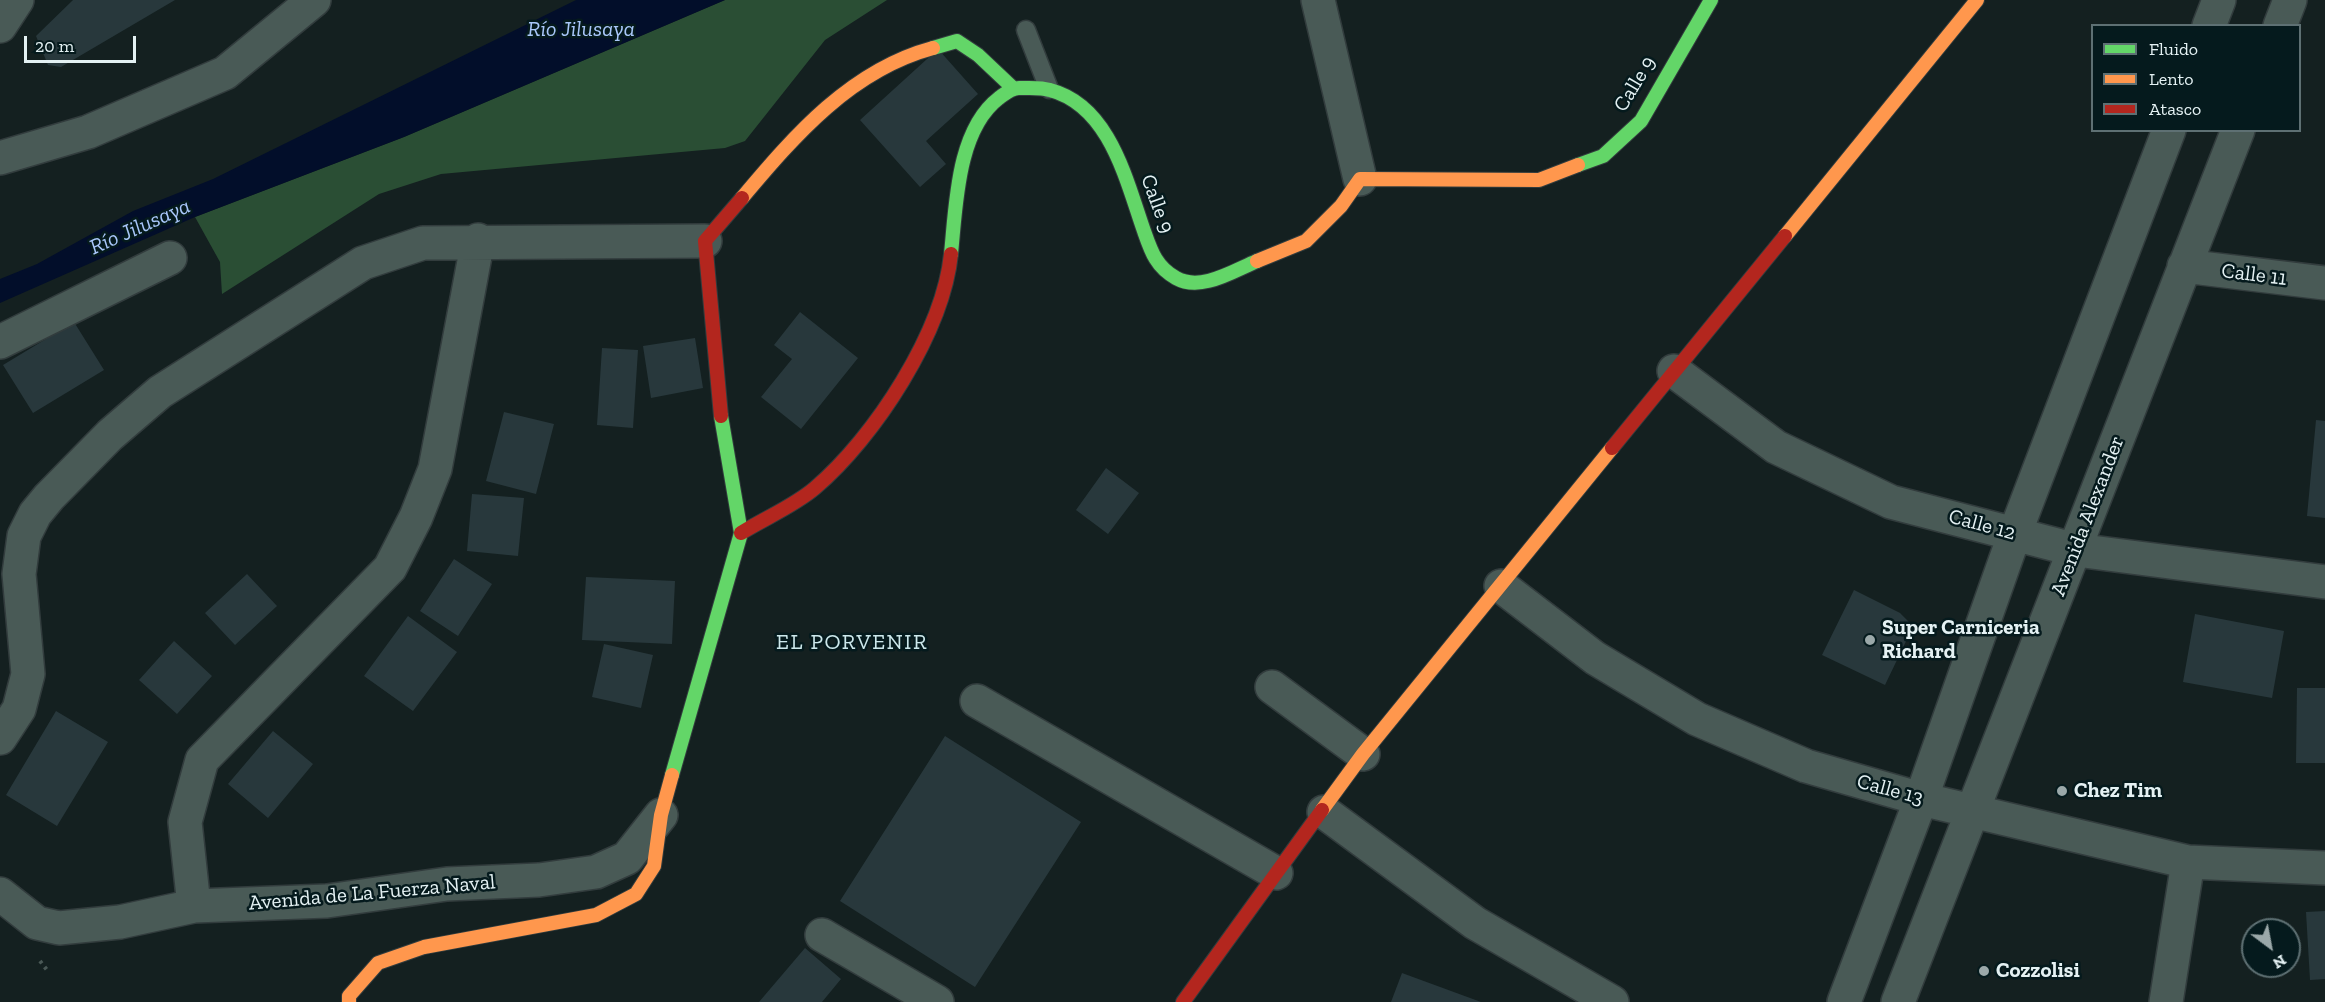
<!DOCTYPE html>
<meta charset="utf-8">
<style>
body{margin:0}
#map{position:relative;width:2325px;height:1002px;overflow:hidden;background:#142020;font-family:"Zilla Slab",serif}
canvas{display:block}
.legend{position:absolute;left:2091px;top:24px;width:210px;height:108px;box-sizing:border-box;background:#051a1d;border:2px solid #5e7073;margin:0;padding:8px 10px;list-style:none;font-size:18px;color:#e4f1f3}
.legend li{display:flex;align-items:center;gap:12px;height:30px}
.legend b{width:30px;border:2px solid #5e7073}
.north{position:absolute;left:2241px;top:918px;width:60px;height:60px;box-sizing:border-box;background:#051a1d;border:2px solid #5e7073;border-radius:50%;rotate:148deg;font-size:16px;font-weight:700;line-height:24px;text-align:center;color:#e4f1f3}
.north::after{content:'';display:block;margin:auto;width:21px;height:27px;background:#9ba8a9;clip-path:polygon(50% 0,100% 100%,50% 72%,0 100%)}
.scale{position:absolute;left:24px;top:36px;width:112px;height:27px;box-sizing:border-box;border:3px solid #e4f1f3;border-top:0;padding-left:8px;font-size:18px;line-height:21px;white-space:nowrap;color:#e4f1f3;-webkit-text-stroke:4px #051a1d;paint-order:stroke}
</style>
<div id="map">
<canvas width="2325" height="1002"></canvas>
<ul class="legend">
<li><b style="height:8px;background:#63d668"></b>Fluido</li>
<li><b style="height:8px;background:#ff974d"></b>Lento</li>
<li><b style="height:8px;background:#b3261e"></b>Atasco</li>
</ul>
<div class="north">N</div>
<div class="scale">20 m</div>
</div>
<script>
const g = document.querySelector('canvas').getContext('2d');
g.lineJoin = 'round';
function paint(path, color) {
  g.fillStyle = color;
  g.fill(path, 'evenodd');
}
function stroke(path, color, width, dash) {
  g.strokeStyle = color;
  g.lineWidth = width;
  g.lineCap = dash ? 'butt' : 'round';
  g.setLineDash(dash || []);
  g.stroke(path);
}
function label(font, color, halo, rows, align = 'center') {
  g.font = font + ' "Zilla Slab",serif';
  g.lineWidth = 5;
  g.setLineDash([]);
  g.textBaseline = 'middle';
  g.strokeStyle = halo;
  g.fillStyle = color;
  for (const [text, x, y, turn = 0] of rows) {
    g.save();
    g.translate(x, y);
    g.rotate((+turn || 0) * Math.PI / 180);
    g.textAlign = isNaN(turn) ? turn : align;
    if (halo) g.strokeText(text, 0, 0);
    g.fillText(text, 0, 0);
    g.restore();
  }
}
paint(new Path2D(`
 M725,0H887L825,40L745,141L725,148L441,174L379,194L222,294L220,262L195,217L404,137Z`), '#2a4e34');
paint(new Path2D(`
 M576,0H725L404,137L195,217L0,303V279L37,264L133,211L213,179Z`), '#020e2a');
paint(new Path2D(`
 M73,0H175L61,67L48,65L36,36Z
 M938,49L978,94L926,141L946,164L920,187L860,120Z
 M800,312L858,358L801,429L761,397L792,359L774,345Z
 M74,322L104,370L33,413L3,365Z
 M695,338L703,388L651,398L643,346Z
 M602,348L638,350L633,428L597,425Z
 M504,412L554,424L536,494L486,481Z
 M2316,420L2325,421V518L2307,516Z
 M1106,468L1139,493L1108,534L1076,510Z
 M472,494L524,498L518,556L467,551Z
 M454,559L492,584L458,636L420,611Z
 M247,574L277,606L235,645L205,613Z
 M586,577L675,581L672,644L582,640Z
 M1854,590L1900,613L1910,623L1909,635L1885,685L1822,655Z
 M2195,614L2284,631L2272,698L2183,682Z
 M408,616L457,652L413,711L364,676Z
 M174,641L212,676L177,714L139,680Z
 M604,644L653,655L641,708L592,697Z
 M2297,688H2325V763H2296Z
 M56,711L108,742L57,826L6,795Z
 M273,731L313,764L268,818L228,784Z
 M945,736L1081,822L975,987L840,901Z
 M2325,911V979L2310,980L2306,912Z
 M805,948L841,979L822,1002H759Z
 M1402,973L1481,1002H1391Z`), '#28383c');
const lane = new Path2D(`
 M1026,30L1049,89`);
const street = new Path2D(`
 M1318,0L1360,179
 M0,26L17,0
 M2209,26L2219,0
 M2280,26L2290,0
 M0,158L88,132L225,73L314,0
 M2184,266L2325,283
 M0,342L170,258
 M1674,371L1776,447L1891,502L2076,550L2325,582
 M1501,586L1595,658L1697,719L1806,766L1921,799L2188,862L2325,868
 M1272,687L1363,754
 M977,701L1276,873
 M0,738L19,709L28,674L19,574L24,536L35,514L49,497L110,435L160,392L363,263L423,243L705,241
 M1324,812L1475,923L1612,1002
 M0,894L37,923L59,928L120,922L194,906L327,901L447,884L539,880L596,872L627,858L661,815
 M194,906L185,822L202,760L390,568L416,517L435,469L478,240
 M822,935L937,1002
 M1844,1002L1921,799L2015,533L2169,130
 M1898,1002L2238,130
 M2166,1002L2188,862`);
const fast = new Path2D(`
 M933,48L957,41L978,55L1013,88
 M1578,165L1603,156L1641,121L1711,0
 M951,254C956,205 957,130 999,98C1006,93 1011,88 1019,88C1029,88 1041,87 1050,90C1110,106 1126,180 1144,231C1151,251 1156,267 1176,278C1201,292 1233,271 1257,261
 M672,775L741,533L721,416`);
const slow = new Path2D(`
 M742,198C795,135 851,70 933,48
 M1785,236L1977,0
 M1257,261L1306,241L1341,206L1360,179L1539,180L1578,165
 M1322,810L1363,754L1612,448
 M349,1002V996L378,963L424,947L596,915L636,894L654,866L661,815L672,775`);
const jam = new Path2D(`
 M721,416L705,241L742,198
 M1612,448L1785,236
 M741,533C765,518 794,506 815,488C875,437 943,332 951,254
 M1183,1002L1322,810`);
stroke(lane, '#323c3d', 21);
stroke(street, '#323c3d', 36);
stroke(fast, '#323c3d', 16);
stroke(slow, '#323c3d', 16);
stroke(jam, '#323c3d', 16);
stroke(new Path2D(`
 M40,961L47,970`), '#4a5856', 4, [3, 4.5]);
stroke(lane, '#495a56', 18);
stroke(street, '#495a56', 33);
stroke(fast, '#63d668', 14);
stroke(slow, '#ff974d', 14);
stroke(jam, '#b3261e', 14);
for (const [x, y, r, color] of [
 [1870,640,6,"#9ba8a9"],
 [2062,791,6,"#9ba8a9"],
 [1984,971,6,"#9ba8a9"]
]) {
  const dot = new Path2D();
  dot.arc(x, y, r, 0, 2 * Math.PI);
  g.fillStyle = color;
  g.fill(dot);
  stroke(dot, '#051a1d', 2);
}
label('21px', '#e4f1f3', '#051a1d', [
 ["Calle 9",1635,84,-59],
 ["Calle 9",1157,204,70],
 ["Calle 11",2254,275,7],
 ["Avenida Alexander",2088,516,-69],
 ["Calle 12",1982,525,15],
 ["Calle 13",1890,790,15],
 ["Avenida de La Fuerza Naval",372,893,-5]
]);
label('bold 21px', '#e4f1f3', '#051a1d', [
 ["Super Carniceria",1882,628],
 ["Richard",1882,652],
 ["Chez Tim",2074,791],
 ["Cozzolisi",1996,971]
], 'left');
label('italic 22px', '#a9c7fa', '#051a1d', [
 ["Río Jilusaya",581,30],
 ["Río Jilusaya",140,227,-24]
]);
g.letterSpacing = '1.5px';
label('22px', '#cde8eb', '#051a1d', [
 ["EL PORVENIR",852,643]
]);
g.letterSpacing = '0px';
</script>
